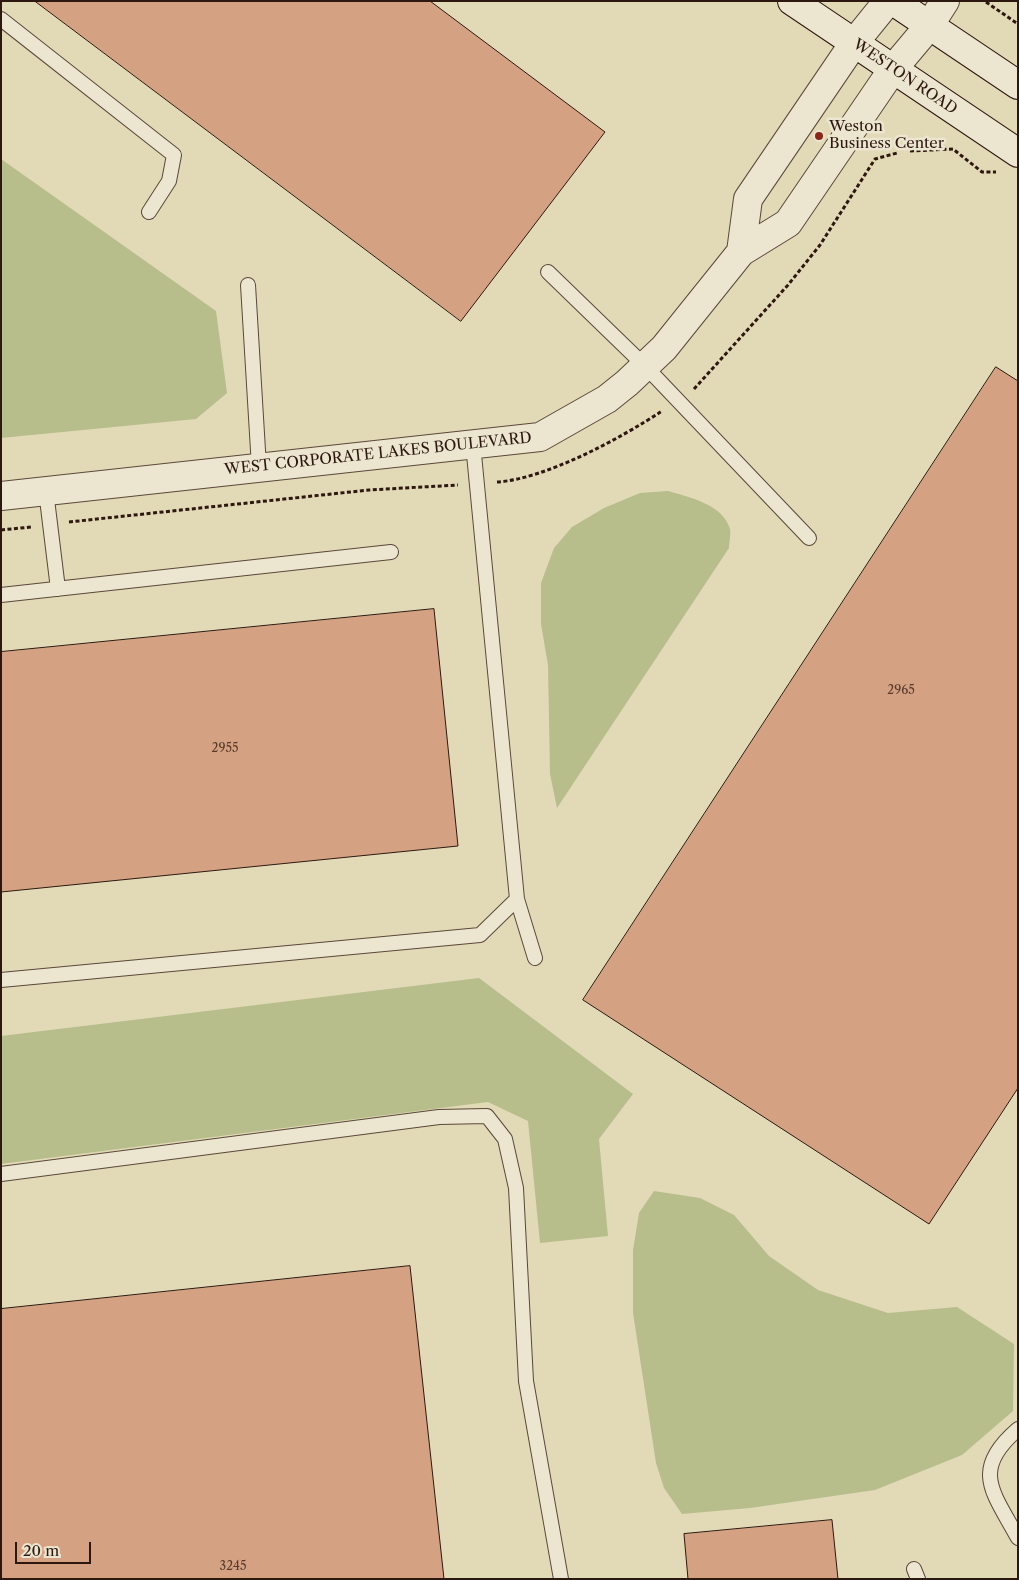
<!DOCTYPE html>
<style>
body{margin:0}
#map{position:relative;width:1019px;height:1580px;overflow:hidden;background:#e2d9b7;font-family:"Libre Caslon Text",serif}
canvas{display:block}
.frame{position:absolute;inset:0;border:2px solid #2d180f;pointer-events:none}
.scale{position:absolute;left:15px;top:1542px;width:76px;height:22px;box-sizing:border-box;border:2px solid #2d180f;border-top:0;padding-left:6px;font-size:15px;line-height:18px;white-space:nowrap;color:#2d180f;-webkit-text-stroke:4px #ece6d0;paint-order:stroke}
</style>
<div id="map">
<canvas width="1019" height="1580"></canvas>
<div class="frame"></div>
<div class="scale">20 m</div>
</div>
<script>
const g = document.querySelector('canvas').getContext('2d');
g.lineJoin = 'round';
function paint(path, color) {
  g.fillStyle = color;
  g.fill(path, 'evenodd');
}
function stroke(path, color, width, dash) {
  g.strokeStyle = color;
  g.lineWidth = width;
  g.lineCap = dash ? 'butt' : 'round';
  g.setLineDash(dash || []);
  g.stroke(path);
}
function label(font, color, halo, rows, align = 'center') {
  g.font = font + ' "Libre Caslon Text",serif';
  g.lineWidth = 5;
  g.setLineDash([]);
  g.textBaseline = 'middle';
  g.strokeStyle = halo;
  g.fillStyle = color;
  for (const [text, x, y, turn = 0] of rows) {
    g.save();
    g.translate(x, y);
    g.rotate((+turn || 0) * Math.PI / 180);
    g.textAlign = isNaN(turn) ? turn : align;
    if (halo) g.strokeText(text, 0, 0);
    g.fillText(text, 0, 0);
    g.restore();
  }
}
paint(new Path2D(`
 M1,159L216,311L227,393L196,419L1,438Z
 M668,491C688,497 723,504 730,529C731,534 729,543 729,548L557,808L550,774L548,665L541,624V583L554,548L572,527L604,508L640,493Z
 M479,978L633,1094L599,1139L608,1236L540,1243L528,1121L488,1102L1,1164V1036Z
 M654,1191L700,1198L734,1215L769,1256L818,1290L888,1313L957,1307L1014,1344L1013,1411L962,1455L875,1490L750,1508L682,1514L664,1488L656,1463L633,1313V1250L639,1213Z`), '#b7be8c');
const building = new Path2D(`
 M35,1H430L605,132L461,321Z
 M996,367L1018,381V1088L929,1224L583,1000Z
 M434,609L458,846L1,892V652Z
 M410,1266L444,1579H1V1309Z
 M832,1520L838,1579H688L684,1534Z`);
paint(building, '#d4a282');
stroke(building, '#2d180f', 1);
const service = new Path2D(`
 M1,19L174,155L169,181L149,212
 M548,272L646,367L809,538
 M248,285L259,467
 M473,444L517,899L535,958
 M46,491L58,589
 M1,595L391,552
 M1,980L480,935L517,899
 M1,1174L439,1117L487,1116L505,1139L516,1188L526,1381L561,1579
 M1018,1429C970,1470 993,1492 1018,1538
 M914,1569L918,1579`);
const minor = new Path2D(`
 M741,252L748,199L854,43L888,1
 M1,496L540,437L607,399L627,383L664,348L741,252L788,223L893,69L929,26L945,1`);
const secondary = new Path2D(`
 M792,1L1018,153
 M893,1L1018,85`);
stroke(service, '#5a4839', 16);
stroke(minor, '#5a4839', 30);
stroke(secondary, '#2d180f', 30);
stroke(new Path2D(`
 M986,2L1018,24
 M910,151L953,149L982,172H996
 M694,389L788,285L820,245L875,159L897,153
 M497,482C546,479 621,438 662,411
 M69,522L369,490L458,485
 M1,530L31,527`), '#2d180f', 3, [4, 2.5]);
stroke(service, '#ece6d0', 14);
stroke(minor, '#ece6d0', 28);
stroke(secondary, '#ece6d0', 28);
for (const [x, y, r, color] of [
 [819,136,5,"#8f2418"]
]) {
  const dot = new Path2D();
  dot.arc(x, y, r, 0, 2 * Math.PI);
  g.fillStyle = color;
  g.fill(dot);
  stroke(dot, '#ece6d0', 2);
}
label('12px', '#573a2c', null, [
 ["2965",901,691],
 ["2955",225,749],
 ["3245",233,1567]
]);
label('15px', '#2d180f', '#ece6d0', [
 ["WESTON ROAD",905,77,34],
 ["WEST CORPORATE LAKES BOULEVARD",378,454,-6]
]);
label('15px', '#2d180f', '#ece6d0', [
 ["Weston",829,127],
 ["Business Center",829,144]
], 'left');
</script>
